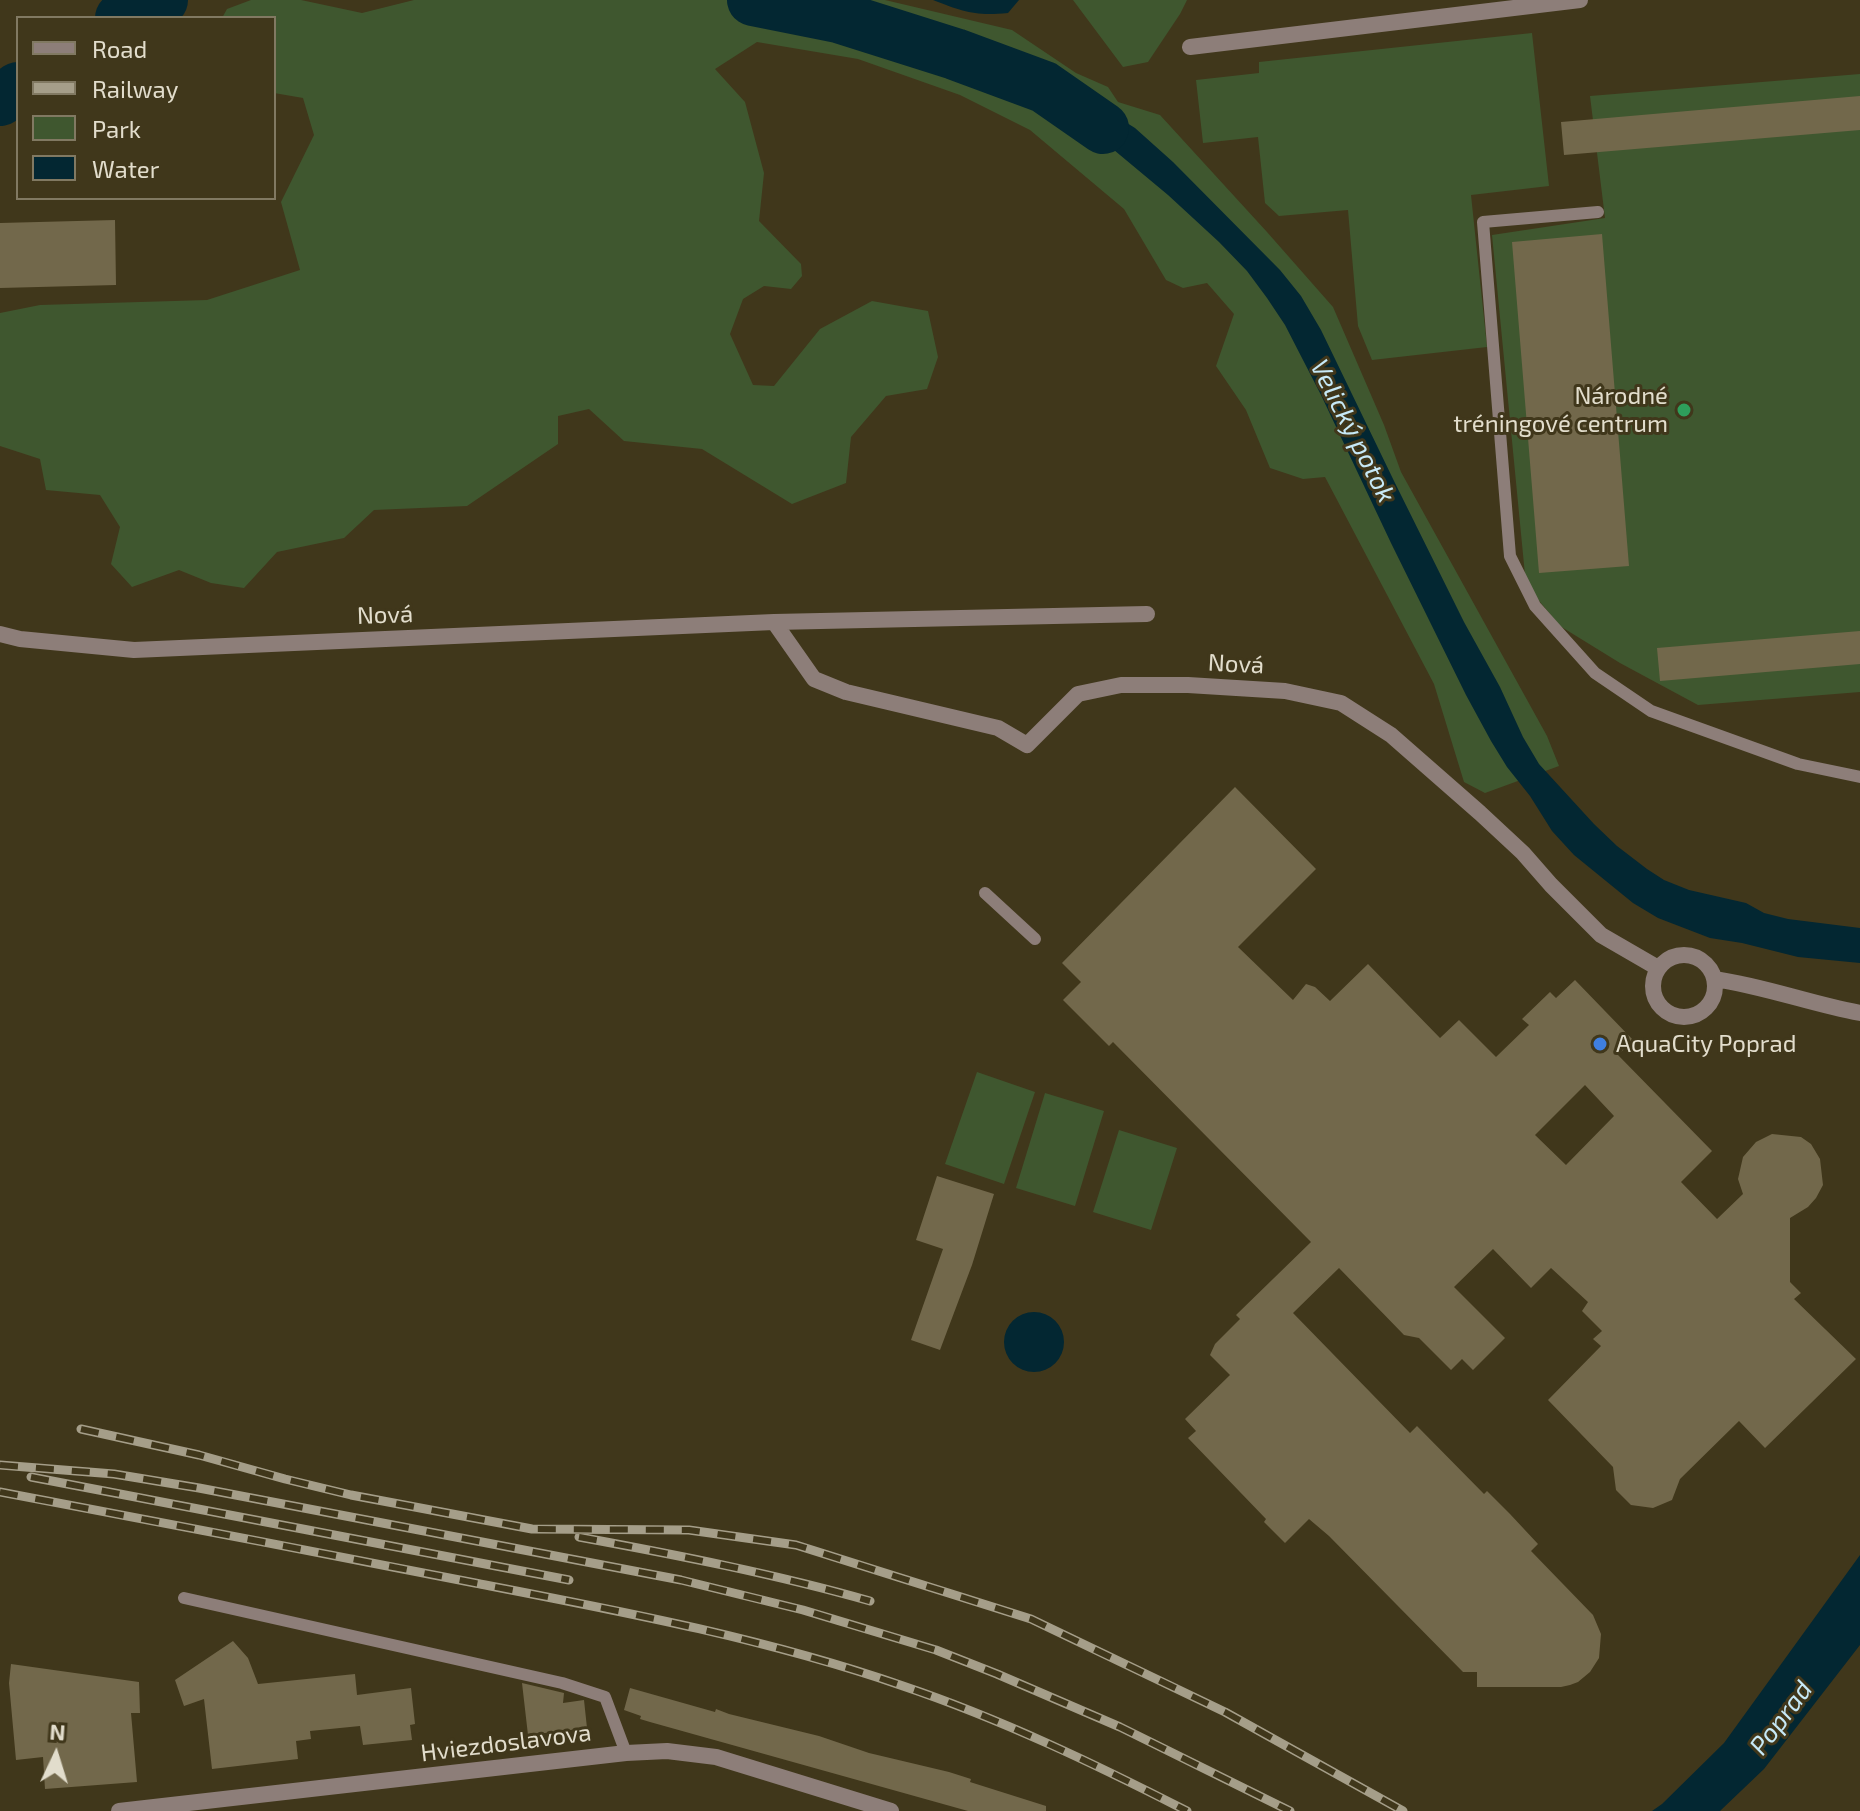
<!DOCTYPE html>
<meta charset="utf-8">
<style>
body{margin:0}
#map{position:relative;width:1860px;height:1811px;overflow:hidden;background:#40371b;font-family:"Exo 2",sans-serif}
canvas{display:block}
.legend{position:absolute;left:16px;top:16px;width:260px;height:184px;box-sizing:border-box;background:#40371b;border:2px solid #817962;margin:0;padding:10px 14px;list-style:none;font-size:24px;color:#e2ddcc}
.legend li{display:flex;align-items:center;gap:16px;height:40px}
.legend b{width:40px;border:2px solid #817962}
.north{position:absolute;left:16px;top:1715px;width:80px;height:80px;-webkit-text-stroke:6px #40371b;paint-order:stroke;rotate:4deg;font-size:22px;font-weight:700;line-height:32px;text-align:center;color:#e2ddcc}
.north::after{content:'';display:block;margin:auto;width:28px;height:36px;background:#e2ddcc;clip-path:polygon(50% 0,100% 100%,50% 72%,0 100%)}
</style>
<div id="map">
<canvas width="1860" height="1811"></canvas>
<ul class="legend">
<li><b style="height:10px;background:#8d7e79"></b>Road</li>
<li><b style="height:10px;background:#a59e89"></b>Railway</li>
<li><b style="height:22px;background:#3f572f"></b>Park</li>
<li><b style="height:22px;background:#032732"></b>Water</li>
</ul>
<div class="north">N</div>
</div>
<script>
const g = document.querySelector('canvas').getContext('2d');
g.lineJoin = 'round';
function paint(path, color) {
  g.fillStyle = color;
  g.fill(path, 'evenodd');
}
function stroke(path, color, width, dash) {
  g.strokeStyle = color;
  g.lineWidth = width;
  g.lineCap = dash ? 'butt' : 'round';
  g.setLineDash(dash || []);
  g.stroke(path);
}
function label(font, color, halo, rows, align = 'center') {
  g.font = font + ' "Exo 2",sans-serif';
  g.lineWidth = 6;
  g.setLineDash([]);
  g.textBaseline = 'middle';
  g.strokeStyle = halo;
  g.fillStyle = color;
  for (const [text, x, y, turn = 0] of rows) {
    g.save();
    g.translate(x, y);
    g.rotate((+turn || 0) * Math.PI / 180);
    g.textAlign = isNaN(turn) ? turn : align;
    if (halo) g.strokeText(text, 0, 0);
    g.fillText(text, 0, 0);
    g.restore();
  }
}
paint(new Path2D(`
 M251,0H301L362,13L414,0H885L1012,30L1076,73L1108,87L1118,102L1160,115L1267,232L1333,307L1384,425L1401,472L1547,736L1559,766L1485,793L1464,782L1434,684L1325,477L1303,479L1270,468L1246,410L1216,366L1234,314L1207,283L1183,288L1166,280L1124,209L1030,130L960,95L858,59L757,42L715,69L745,102L764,173L759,221L801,264L802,276L791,289L764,286L743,299L730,334L753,385L774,386L820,329L872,301L928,311L938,357L927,389L886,396L851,437L846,483L792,504L702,449L624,441L589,409L558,416V444L467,506L374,510L344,538L277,552L244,588L211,583L179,570L132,587L111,564L120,527L100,495L46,490L40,459L0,446V313L40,305L207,300L300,270L281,202L314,135L303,98L274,93V18H222L227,9Z
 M1073,0H1187L1180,14L1148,62L1123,67Z
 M1532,33L1549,186L1471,195L1487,347L1372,360L1358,326L1348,210L1279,216L1265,203L1258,137L1203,143L1196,80L1259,73V62Z
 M1860,74V692L1698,705L1620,663L1560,626L1526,585L1492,235L1605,218L1590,96Z
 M977,1072L1035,1092L1004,1184L945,1164Z
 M1045,1093L1104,1111L1075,1206L1016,1188Z
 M1119,1130L1177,1148L1151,1230L1093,1212Z`), '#3f572f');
paint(new Path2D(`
 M933,0H1019L1008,13C974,16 964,12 933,0Z
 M1049,81L1103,108L1135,128L1173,162L1280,270L1301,296L1321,330L1394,481L1464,622L1500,687L1523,737L1539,764L1594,824L1617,846L1647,869L1664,880L1689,890L1746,903L1764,913L1788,919L1860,928V963L1798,957L1742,943L1710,938L1658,918L1633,903L1574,855L1552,831L1530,796L1507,767L1491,741L1466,695L1391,543L1321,395L1285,325L1267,298L1247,271L1219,242L1168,195L1108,145L1075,122L1037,103Z
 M1004 1342a30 30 0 1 1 60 0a30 30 0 1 1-60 0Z
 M1860,1555V1645L1764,1769L1720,1811H1652L1662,1804L1724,1743Z`), '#032732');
stroke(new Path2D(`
 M753,0L838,17L955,54L1044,87L1103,128
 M121,18L162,0
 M0,100L18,88`), '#032732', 52);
paint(new Path2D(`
 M1860,96V130L1564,155L1561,122Z
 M115,220L116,285L0,288V223Z
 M1602,234L1629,566L1539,573L1512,242Z
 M1860,631V664L1660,681L1657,648Z
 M1235,787L1316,869L1238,947L1293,1000L1306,984L1315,987L1330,1001L1368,964L1440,1038L1459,1020L1496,1057L1529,1025L1522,1019L1550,992L1556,998L1575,980L1633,1040L1618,1055L1712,1151L1681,1182L1717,1219L1743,1194L1738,1179L1743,1157L1756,1142L1772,1134L1801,1137L1811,1144L1820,1159L1823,1185L1816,1198L1808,1207L1790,1218V1282L1801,1293L1794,1299L1856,1359L1765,1448L1739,1421L1680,1479L1672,1500L1653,1508L1631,1505L1616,1490L1613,1467L1548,1400L1601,1346L1593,1339L1602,1331L1582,1311L1588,1302L1551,1268L1531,1288L1493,1249L1454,1287L1505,1338L1473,1370L1462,1359L1451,1370L1419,1338L1404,1335L1339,1268L1293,1313L1410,1433L1417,1426L1484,1494L1487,1491L1510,1514L1538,1544L1531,1551L1593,1615L1601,1634L1599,1658L1590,1672L1578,1682L1570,1685L1561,1687H1477V1672H1463L1329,1536L1309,1519L1285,1543L1264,1522L1266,1519L1188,1438L1196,1431L1185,1419L1230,1375L1210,1355L1215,1344L1240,1319L1236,1315L1311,1242L1113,1042L1109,1046L1063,1000L1081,982L1062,963ZM1585,1085L1614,1116L1566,1165L1535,1135Z
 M937,1176L994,1194L972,1265L940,1350L911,1340L943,1249L916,1240Z
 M233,1641L248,1658L258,1684L355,1674L357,1695L411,1688L415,1724L410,1725L412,1740L363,1745L360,1726L310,1731L311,1739L296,1741L298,1759L212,1769L204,1699L184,1706L175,1680Z
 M11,1664L139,1682L140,1713H131L137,1782L45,1789L43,1757L16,1760L9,1683Z
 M522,1683L564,1693L563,1703L584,1700L587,1728L528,1735Z
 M630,1688L715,1712L716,1709L729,1714L819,1736L869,1753L949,1772L971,1779L970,1782L1046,1806V1811H968L650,1722L640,1719L641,1716L624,1710Z`), '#72684b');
stroke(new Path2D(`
 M1598,212L1483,222L1510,556L1535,606L1595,673L1651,711L1798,764L1860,777
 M985,893L1035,939
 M184,1598L562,1683L605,1697L626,1753`), '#8d7e79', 12);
stroke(new Path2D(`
 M1190,47L1580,0
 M774,622L814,679L846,692L998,728L1027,745L1078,694L1121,685H1188L1285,691L1341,703L1391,735L1480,813L1523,853L1551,885L1601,935L1658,968
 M0,634L20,639L134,650L774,622L1147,614
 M1653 986a31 31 0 1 1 62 0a31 31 0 1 1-62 0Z
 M1714,979C1764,986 1811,1004 1860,1013
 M119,1811L626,1753L667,1751L716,1757L891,1811`), '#8d7e79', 16);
const rail = new Path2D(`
 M81,1429L199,1455L285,1479L351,1495L532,1529L689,1530L796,1545L1031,1619L1225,1712L1403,1811
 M0,1465L114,1474L199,1488L681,1580L803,1610L936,1650L997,1674L1120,1727L1290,1811
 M31,1477L569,1580
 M0,1492C158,1522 317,1552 475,1583C620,1611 764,1638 903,1686C1001,1719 1095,1764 1187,1811
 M579,1537C677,1555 775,1574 870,1601`);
stroke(rail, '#a59e89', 9);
stroke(rail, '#40371b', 6, [18]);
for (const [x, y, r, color] of [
 [1684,410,8,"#2e9e5b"],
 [1600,1044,8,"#3f7fe0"]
]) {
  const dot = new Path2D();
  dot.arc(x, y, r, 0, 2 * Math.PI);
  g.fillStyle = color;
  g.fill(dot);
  stroke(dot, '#40371b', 3);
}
label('24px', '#e2ddcc', '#40371b', [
 ["Národné",1668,396],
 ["tréningové centrum",1668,424],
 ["AquaCity Poprad",1616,1044,"left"]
], 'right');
label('24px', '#e2ddcc', '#40371b', [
 ["Nová",385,615,-2],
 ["Nová",1236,664,3],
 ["Hviezdoslavova",506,1743,-7]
]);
label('italic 26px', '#c6e9f7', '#40371b', [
 ["Velický potok",1353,431,63],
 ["Poprad",1781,1718,-53]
]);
</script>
